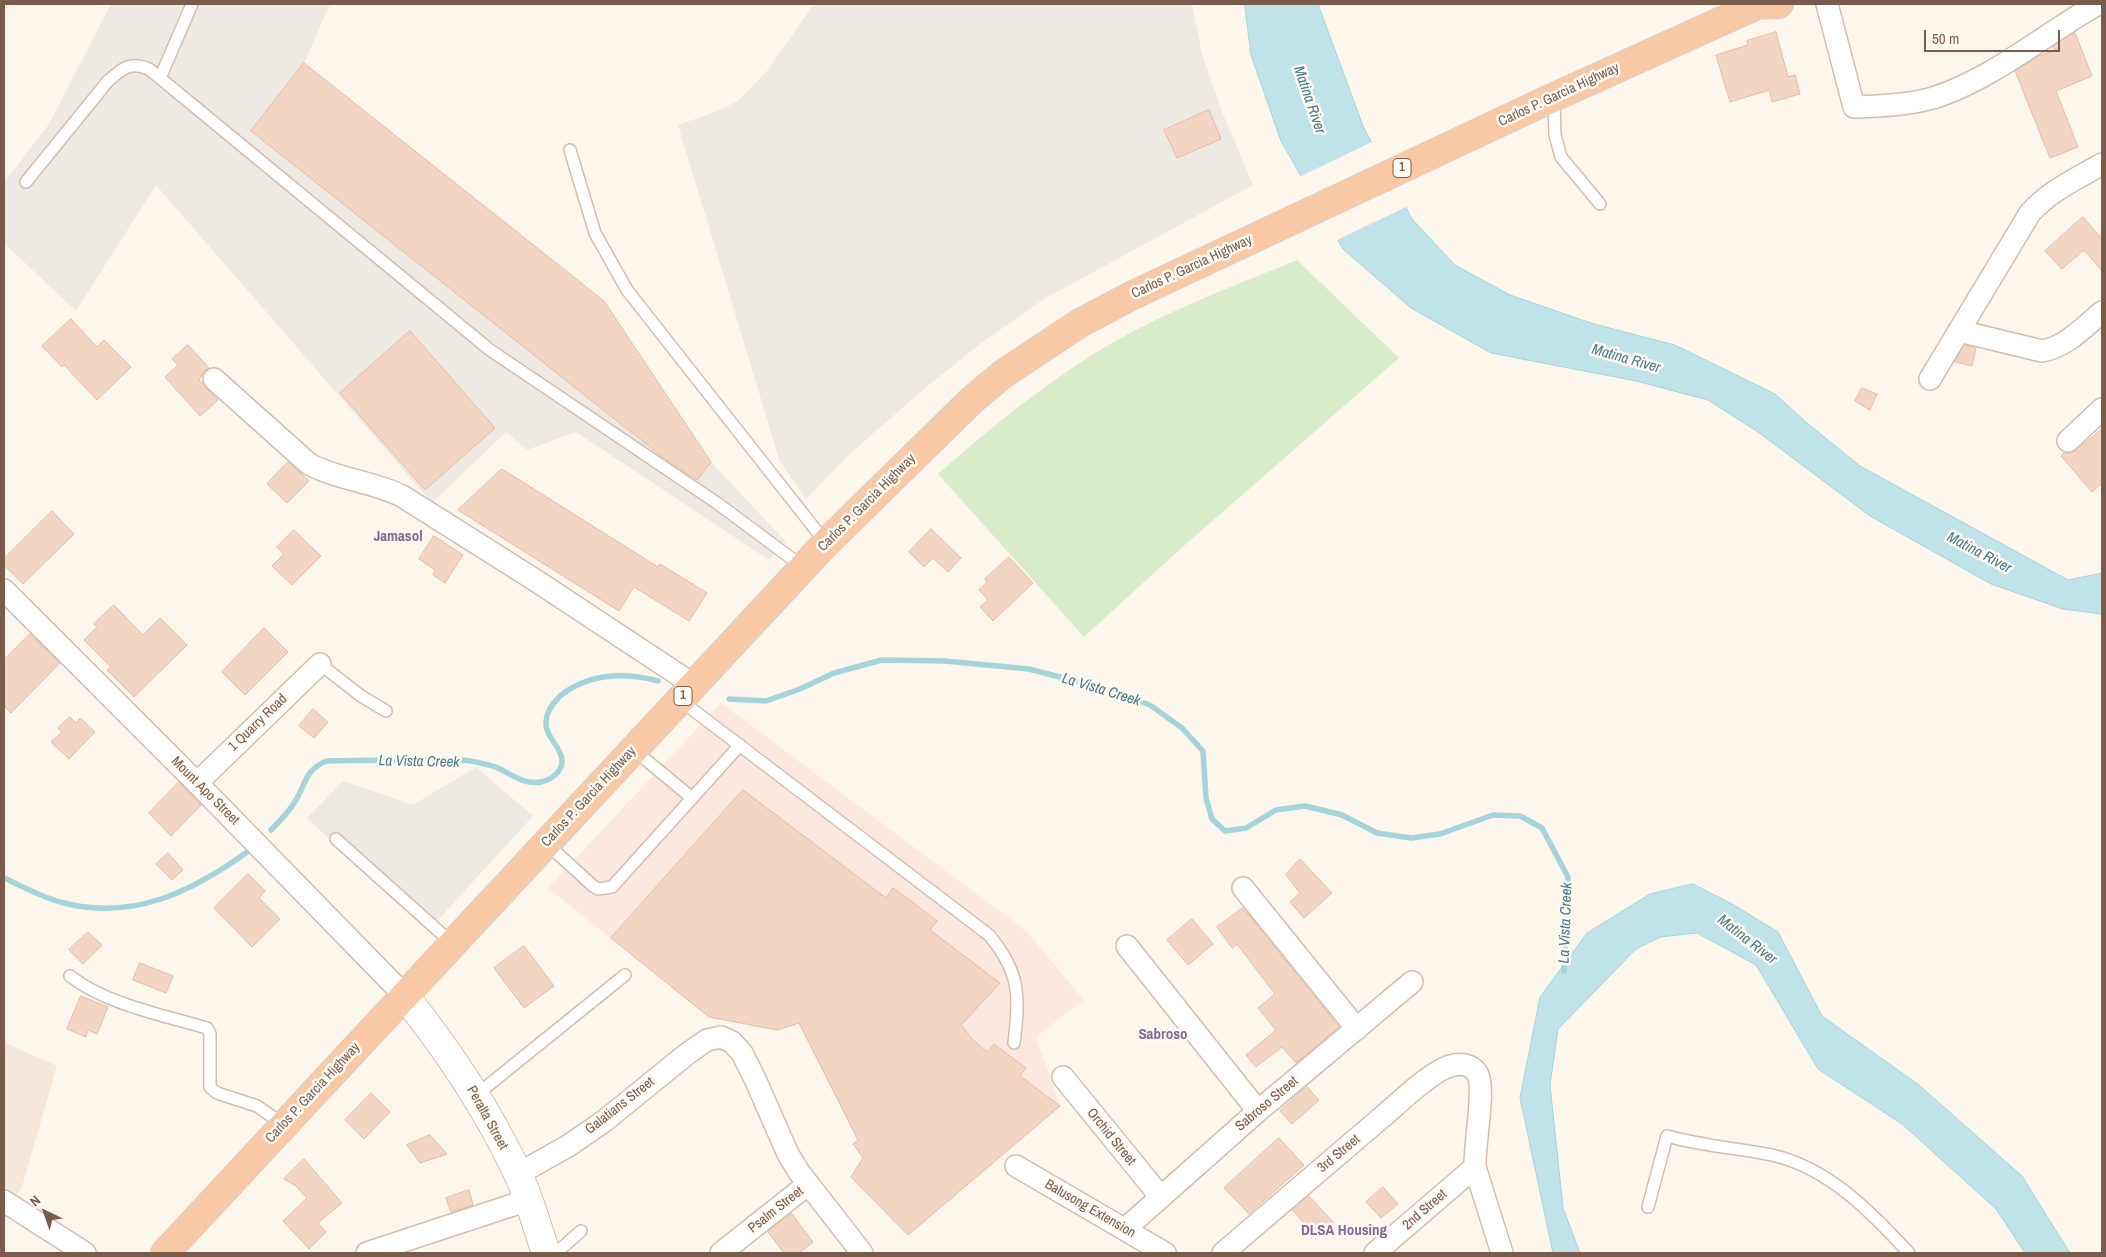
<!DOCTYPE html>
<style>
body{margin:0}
#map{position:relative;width:2106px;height:1257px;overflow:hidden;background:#fdf6ec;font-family:"Archivo Narrow",sans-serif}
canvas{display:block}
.frame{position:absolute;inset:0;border:5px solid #7a5c4d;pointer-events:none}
.north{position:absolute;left:20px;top:1187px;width:50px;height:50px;-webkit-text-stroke:4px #fffaf3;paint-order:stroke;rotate:318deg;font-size:14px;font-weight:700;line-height:20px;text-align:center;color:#7a5c4d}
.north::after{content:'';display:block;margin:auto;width:18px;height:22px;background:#7a5c4d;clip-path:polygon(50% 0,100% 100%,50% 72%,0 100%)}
.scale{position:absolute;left:1924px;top:30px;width:136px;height:22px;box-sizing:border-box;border:2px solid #7a5c4d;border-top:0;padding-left:6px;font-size:15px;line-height:18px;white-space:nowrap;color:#7a5c4d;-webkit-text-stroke:4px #fffaf3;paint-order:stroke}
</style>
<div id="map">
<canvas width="2106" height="1257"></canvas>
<div class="frame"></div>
<div class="north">N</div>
<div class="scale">50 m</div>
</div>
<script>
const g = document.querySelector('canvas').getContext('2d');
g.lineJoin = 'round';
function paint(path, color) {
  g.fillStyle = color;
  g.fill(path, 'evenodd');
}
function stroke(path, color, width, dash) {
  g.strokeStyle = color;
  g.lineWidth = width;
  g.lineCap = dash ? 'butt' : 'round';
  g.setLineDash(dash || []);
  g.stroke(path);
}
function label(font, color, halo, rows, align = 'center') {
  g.font = font + ' "Archivo Narrow",sans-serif';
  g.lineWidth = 5;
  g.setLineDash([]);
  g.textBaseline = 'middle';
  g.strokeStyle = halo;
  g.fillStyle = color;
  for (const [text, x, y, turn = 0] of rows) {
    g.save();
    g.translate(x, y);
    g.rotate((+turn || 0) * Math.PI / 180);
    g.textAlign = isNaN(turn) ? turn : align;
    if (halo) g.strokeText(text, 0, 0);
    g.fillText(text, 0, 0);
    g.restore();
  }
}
paint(new Path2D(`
 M4,1042L57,1066L21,1190L4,1207Z`), '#f5e8da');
paint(new Path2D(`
 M721,703L1026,931L1084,1000L1036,1037L1060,1106L908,1235L851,1177L863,1158L853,1144L858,1140L799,1023L777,1030L709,1017L548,888Z`), '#fde8e0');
paint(new Path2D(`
 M111,4H330L304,63L604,301L711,462L786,542L769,560L576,432L527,450L506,432L432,503L156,185L76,311L4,243V183L49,124Z
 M814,4H1192L1202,54L1221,109L1253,185L1044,299L980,344L919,393L849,455L806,499L780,462L678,125L715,112L738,101L767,71Z
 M476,767L533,816L428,931L307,818L343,781L413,805Z`), '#efe9e4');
paint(new Path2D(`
 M1297,260L1399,358L1178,551L1084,637L938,474C992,426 1048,381 1110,344C1169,310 1234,286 1297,260Z`), '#d8ecc9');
const water = new Path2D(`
 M1245,4H1318L1363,126L1412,219L1455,265L1510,295L1594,324L1675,345L1775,394L1807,423L1860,466L2068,580L2102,573V614L2063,609L1991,584L1870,516L1758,432L1708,400L1636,381L1491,353L1411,308L1343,249L1281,141L1251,55Z
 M1693,884L1734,905L1778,932L1822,1016L1919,1085L2022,1176L2070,1253H2025L1996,1209L1902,1124L1818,1069L1756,965L1697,933L1660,937L1636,949L1558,1029L1550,1085L1563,1208L1580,1253H1553L1520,1098L1540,997L1587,933L1650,894Z`);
paint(water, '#bfe3e8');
stroke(water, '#a5d3da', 1);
paint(new Path2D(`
 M1374,141L1408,206L1335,241L1299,177Z`), '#fdf6ec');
stroke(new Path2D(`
 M729,699L766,701L800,689L834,673L882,660L945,661L1029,669L1106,689L1150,705L1182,728L1203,751L1206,798L1212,819L1225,831L1246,828L1276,810L1305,806L1342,815L1377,833L1411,838L1440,834L1493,815L1520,816L1542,828L1568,877L1564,971
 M271,830C279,822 288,813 294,803C306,785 304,770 327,761C358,760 388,760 418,760C437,760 457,758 476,762C483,764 491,765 498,768C514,776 529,788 547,780C555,777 563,768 562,760C561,746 545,737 546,722C546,712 553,703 560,696C589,673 623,672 658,681
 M4,878C22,886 41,897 60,902C132,922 192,892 250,850`), '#a5d3da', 5.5);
const building = new Path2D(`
 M1776,32L1788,77L1795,75L1800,94L1772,102L1769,90L1730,102L1716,55L1748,45L1747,41Z
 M2075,33L2092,76L2056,91L2078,147L2050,158L2015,71L2039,56L2055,50L2053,47Z
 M304,63L604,301L711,462L697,480L664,458L251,131Z
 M1209,110L1221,139L1177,158L1164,130Z
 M2083,217L2102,239V271L2084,250L2062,269L2045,251Z
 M71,319L97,347L104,340L131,367L97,400L64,365L62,367L42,346Z
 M410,331L495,428L425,490L340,393Z
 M188,345L209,368L204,371L199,380L218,400L200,416L165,377L178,365L172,359Z
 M1965,345L1976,348L1972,366L1955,362Z
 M1862,388L1877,394L1870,410L1855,401Z
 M2102,429V483L2092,492L2061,456L2064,453H2070L2076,450Z
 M288,462L309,481L287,503L267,484Z
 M502,469L658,567L660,564L707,593L689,621L634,587L619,611L458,510Z
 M52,511L74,534L23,584L4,565V559Z
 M931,529L961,558L948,572L933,558L924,567L909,552Z
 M294,530L321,556L292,585L272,566L284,554L277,547Z
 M434,536L463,555L445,583L433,575L435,570L419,559Z
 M1009,557L1033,583L993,621L980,607L988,600L979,590L987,582L985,579Z
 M114,605L143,635L160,618L187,645L134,697L107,670L111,667L84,640L97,627L94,624Z
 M264,628L288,652L245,695L222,672Z
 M30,634L60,663L11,713L4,706V660Z
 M313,709L328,722L314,738L299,726Z
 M70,717L76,723L80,718L95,732L69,759L51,742L62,732L58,728Z
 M179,782L201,805L171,836L149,813Z
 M743,790L886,898L893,888L915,904L937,921L930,930L1000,983L961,1025L974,1041L988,1052L994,1044L1026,1068L1020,1076L1060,1106L908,1235L851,1177L863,1158L853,1144L858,1140L799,1023L777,1030L709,1017L611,938Z
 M168,853L183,870L172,880L156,864Z
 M1300,859L1332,893L1304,918L1290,902L1300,893L1286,875Z
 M248,874L265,891L259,898L280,919L252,947L214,908Z
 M1243,908L1339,1027L1296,1063L1282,1047L1256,1067L1246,1055L1276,1030L1258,1008L1275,994L1237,944L1232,948L1217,927Z
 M1192,919L1213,944L1188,965L1167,940Z
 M88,932L102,945L83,964L69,950Z
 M524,946L554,986L524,1008L494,968Z
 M140,963L173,976L166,993L133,980Z
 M81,996L108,1007L97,1034L88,1030L86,1037L67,1029Z
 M1307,1087L1319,1100L1292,1124L1280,1111Z
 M371,1093L390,1112L364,1139L345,1120Z
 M430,1135L447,1154L420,1163L407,1145Z
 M1279,1138L1304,1165L1249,1214L1224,1188Z
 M304,1159L342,1203L318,1223L326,1232L309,1249L283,1221L307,1198L296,1186L284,1179Z
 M1383,1187L1398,1204L1381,1218L1366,1202Z
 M469,1190L473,1205L451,1212L446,1198Z
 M1309,1196L1333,1222L1317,1237L1292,1210Z
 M792,1214L813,1242L799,1253H784L768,1232Z`);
paint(building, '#f3d5c3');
stroke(building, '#e6bba3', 1);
const service = new Path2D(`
 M160,78L192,4
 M1554,99L1555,135L1561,157L1600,204
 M570,150L595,233L627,290L826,543
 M26,182L108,81C123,68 130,61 149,69L490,350L717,503L803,567
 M320,664L361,696L386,711
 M680,700L989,935C1020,972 1020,996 1014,1043
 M634,750L692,798
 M336,839L452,943
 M546,843L593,886L598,889L612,887L740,745
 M70,976C106,1004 162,1015 207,1028L210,1034V1087L217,1093L257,1106L284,1125
 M475,1096L625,975
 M1648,1207L1667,1136C1702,1146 1737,1148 1772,1155C1829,1168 1871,1212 1909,1253
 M556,1253L581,1231`);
const minor = new Path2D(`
 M1827,4L1854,107C1880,106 1908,105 1933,98C1993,79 2044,34 2098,4
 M1959,331L2042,351C2066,347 2084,327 2102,312
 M214,379L309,464C339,480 372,481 402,496L535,580L694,685
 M1930,379L2030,213C2051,190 2076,179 2102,164
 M2068,441L2102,409
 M4,590L197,783L404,995
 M197,783L320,664
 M1243,888L1357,1029
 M1127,946L1258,1111
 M1063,1077L1160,1196
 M1016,1166L1165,1253
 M518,1174L568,1146L603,1122L687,1054L707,1040L721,1037L732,1042L742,1053L755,1079L788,1154L799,1172L862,1253
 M4,1201L85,1253
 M1125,1229L1258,1111L1412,982
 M367,1253L528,1200
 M721,1253L807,1185
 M1223,1253C1275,1208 1328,1163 1381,1118C1398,1104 1430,1072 1450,1066C1460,1063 1471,1064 1477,1073C1486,1086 1474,1146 1475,1167L1502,1253
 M1375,1253L1475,1167`);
const tertiary = new Path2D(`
 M404,995C448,1050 488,1110 518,1174C530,1199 537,1227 546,1253`);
const trunk = new Path2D(`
 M165,1253L826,543L972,400L1003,374L1080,323L1131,296L1554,97L1757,5L1779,4`);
stroke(service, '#d1beb0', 14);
stroke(minor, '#d1beb0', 24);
stroke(tertiary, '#d1beb0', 30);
stroke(trunk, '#dad1cd', 30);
stroke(service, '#fff', 11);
stroke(minor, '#fff', 21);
stroke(tertiary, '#fff', 28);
stroke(trunk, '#f9c8a4', 28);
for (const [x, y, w] of [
 [1402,168,18],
 [683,696,18]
]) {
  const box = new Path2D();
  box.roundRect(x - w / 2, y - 9.5, w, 19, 4);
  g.fillStyle = '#fffaf3';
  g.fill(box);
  stroke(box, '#7a5c4d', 1);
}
label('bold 12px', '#7a5c4d', null, [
 ["1",1402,168],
 ["1",683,696]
]);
label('14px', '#7a5c4d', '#fffaf3', [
 ["Carlos P. Garcia Highway",1559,95,-25],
 ["Carlos P. Garcia Highway",1192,267,-25],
 ["Carlos P. Garcia Highway",867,503,-45],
 ["1 Quarry Road",258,723,-44],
 ["Mount Apo Street",205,791,45],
 ["Carlos P. Garcia Highway",589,797,-47],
 ["Carlos P. Garcia Highway",313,1093,-47],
 ["Sabroso Street",1267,1104,-40],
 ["Galatians Street",620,1106,-38],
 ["Peralta Street",487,1118,61],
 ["Orchid Street",1111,1137,51],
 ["3rd Street",1339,1154,-40],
 ["Balusong Extension",1090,1209,30],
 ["Psalm Street",776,1210,-38],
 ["2nd Street",1425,1210,-41]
]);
label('italic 15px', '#437c86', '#fffaf3', [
 ["Matina River",1309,100,71],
 ["Matina River",1626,359,16],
 ["Matina River",1979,553,28],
 ["La Vista Creek",1101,690,17],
 ["La Vista Creek",419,762,1],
 ["La Vista Creek",1566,923,-88],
 ["Matina River",1747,940,38]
]);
label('bold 15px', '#846695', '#fffaf3', [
 ["Jamasol",398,537],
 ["Sabroso",1163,1035],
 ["DLSA Housing",1344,1231]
]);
</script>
